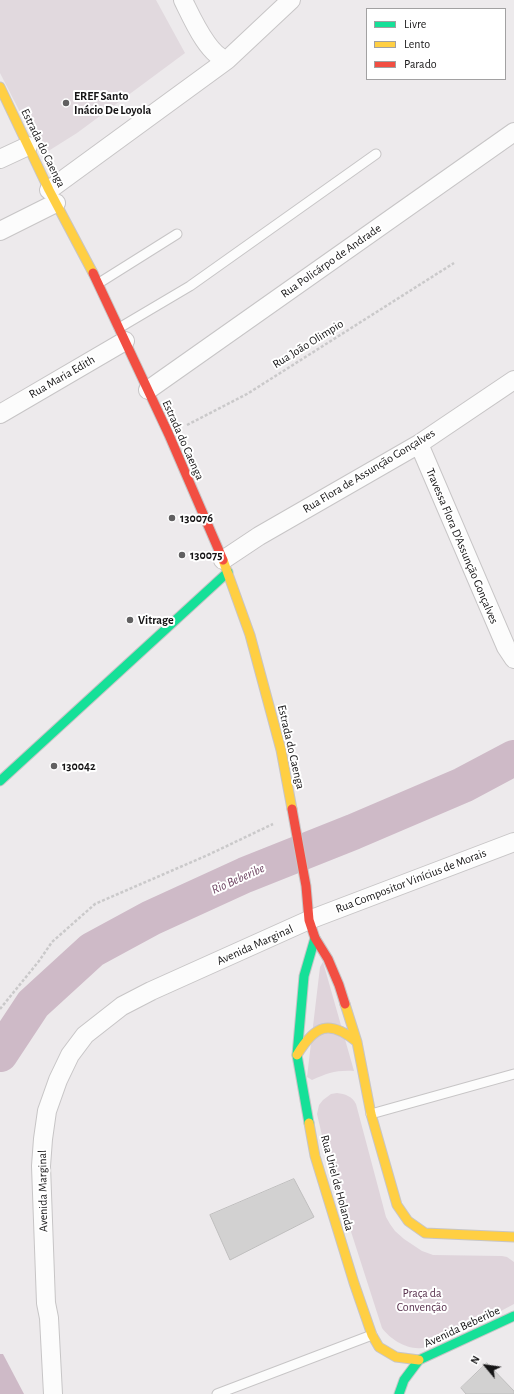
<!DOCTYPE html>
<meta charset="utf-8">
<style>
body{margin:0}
#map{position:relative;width:514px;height:1394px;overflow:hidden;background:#edeaec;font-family:"Alegreya Sans",sans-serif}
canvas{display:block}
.legend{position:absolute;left:366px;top:8px;width:140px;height:72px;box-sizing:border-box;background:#fff;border:1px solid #a2a1a2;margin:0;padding:5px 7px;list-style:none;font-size:12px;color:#161516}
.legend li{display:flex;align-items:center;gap:8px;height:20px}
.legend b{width:20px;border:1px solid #a2a1a2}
.north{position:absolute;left:466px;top:1346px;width:40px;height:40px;-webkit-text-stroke:3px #fff;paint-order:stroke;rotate:299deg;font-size:11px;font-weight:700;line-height:16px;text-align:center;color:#161516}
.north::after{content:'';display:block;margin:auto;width:14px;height:18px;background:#161516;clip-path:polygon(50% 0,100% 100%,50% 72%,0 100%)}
</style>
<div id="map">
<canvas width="514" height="1394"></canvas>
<ul class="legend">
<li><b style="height:5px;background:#16e098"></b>Livre</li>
<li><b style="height:5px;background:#ffcf43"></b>Lento</li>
<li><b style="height:5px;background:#f24e42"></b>Parado</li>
</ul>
<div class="north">N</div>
</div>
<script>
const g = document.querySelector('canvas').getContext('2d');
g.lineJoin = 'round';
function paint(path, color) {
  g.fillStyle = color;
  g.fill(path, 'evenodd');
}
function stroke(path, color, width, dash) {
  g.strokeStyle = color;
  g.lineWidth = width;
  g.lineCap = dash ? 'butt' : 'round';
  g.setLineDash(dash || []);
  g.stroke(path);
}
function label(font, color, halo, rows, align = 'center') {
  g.font = font + ' "Alegreya Sans",sans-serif';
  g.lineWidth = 4;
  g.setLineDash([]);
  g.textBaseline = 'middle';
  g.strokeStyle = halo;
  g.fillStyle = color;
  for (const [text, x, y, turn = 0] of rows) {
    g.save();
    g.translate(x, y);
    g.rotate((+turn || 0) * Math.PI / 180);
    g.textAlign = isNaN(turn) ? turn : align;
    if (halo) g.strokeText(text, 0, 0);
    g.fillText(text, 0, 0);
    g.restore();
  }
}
paint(new Path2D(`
 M0,0H156L185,53L77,133L42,155L0,73Z`), '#e1d9de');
paint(new Path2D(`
 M323,962L354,1071C336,1070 328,1073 312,1080L307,1077L320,967Z
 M337,1093C345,1094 352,1096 356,1104L386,1217L390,1224L395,1231L404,1239L422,1251L433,1255L502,1256L507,1257L514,1262V1304C490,1317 467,1329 442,1340C436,1342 428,1347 422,1348C407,1350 390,1339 382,1328L327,1157L317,1114L319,1105L323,1100L331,1094Z`), '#dfd4db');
paint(new Path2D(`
 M0,1354H3L24,1394H0Z`), '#cebac7');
stroke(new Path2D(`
 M0,1054L33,1004L92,950L151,918L245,875L353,832L463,785L514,758`), '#cebac7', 36);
const building = new Path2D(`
 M294,1179L314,1217L230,1260L210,1215Z
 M487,1363L514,1391V1394H466L461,1388Z`);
paint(building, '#d2d1d1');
stroke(building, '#bfbebe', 1);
const lane = new Path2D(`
 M99,283L177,234
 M119,328L190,286L376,154
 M371,1114L514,1074
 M217,1394L372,1335`);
const street = new Path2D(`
 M183,0C191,16 208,56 227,60L291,0
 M0,159L28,146
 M49,190L227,60
 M0,231L56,203
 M148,390L514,132
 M0,414L125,341
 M419,444L506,647L514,659
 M223,560L259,536L419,444L514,380
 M53,1394L49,1318L46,1303L41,1166L43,1139L47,1111L58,1080L70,1055L85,1035L122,1006L151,991L309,920L514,842`);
const fast = new Path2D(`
 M0,781L228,572
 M309,1123L297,1055L304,976L315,938
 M399,1394L404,1380L419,1360L514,1316`);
const slow = new Path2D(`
 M0,87L49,190L93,273
 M223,560L250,635L281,750L292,809
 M345,1004L357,1042L371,1114L397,1205L408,1221L425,1233L514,1237
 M297,1055C315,1025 329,1019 357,1042
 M309,1123L315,1156L354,1283L372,1335L379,1347L396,1357L419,1360`);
const jam = new Path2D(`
 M93,273L169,435L223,560
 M292,809L306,886L309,920L315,938L328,959L339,985L345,1004`);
stroke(lane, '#c7c5c6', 11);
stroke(street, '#c7c5c6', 20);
stroke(fast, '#c7c5c6', 11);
stroke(slow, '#c7c5c6', 11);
stroke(jam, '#c7c5c6', 11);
stroke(new Path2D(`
 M187,425L247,394L454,263
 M0,1009L39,961L52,942L95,904L210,854L273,824`), '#cac9ca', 2.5, [3, 2]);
stroke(lane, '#fcfcfc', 9);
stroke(street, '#fcfcfc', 18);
stroke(fast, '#16e098', 9);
stroke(slow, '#ffcf43', 9);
stroke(jam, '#f24e42', 9);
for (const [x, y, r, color] of [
 [66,103,4,"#616061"],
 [172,518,4,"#616061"],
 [182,555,4,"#616061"],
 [130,620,4,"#616061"],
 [54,766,4,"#616061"]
]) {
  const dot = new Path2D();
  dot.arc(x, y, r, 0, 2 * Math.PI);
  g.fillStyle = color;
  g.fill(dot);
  stroke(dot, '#fff', 1.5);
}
label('bold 12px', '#161516', '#fff', [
 ["EREF Santo",74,96],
 ["Inácio De Loyola",74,110],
 ["130076",180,518],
 ["130075",190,555],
 ["Vitrage",138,620],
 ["130042",62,766]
], 'left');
label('12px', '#161516', '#fff', [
 ["Estrada do Caenga",43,148,64],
 ["Rua Policárpo de Andrade",331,261,-35],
 ["Rua João Olimpio",308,344,-32],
 ["Rua Maria Edith",62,377,-30],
 ["Estrada do Caenga",183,440,66],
 ["Rua Flora de Assunção Gonçalves",369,471,-31],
 ["Travessa Flora D'Assunção Gonçalves",462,546,67],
 ["Estrada do Caenga",291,747,77],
 ["Rua Compositor Vinícius de Morais",411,881,-21],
 ["Avenida Marginal",255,945,-24],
 ["Rua Uriel de Holanda",337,1183,75],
 ["Avenida Marginal",43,1191,-91],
 ["Avenida Beberibe",462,1327,-25]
]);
label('12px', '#58314d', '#fff', [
 ["Praça da",422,1293],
 ["Convenção",422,1307]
]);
label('italic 13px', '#714865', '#fff', [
 ["Rio Beberibe",238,879,-24]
]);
</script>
